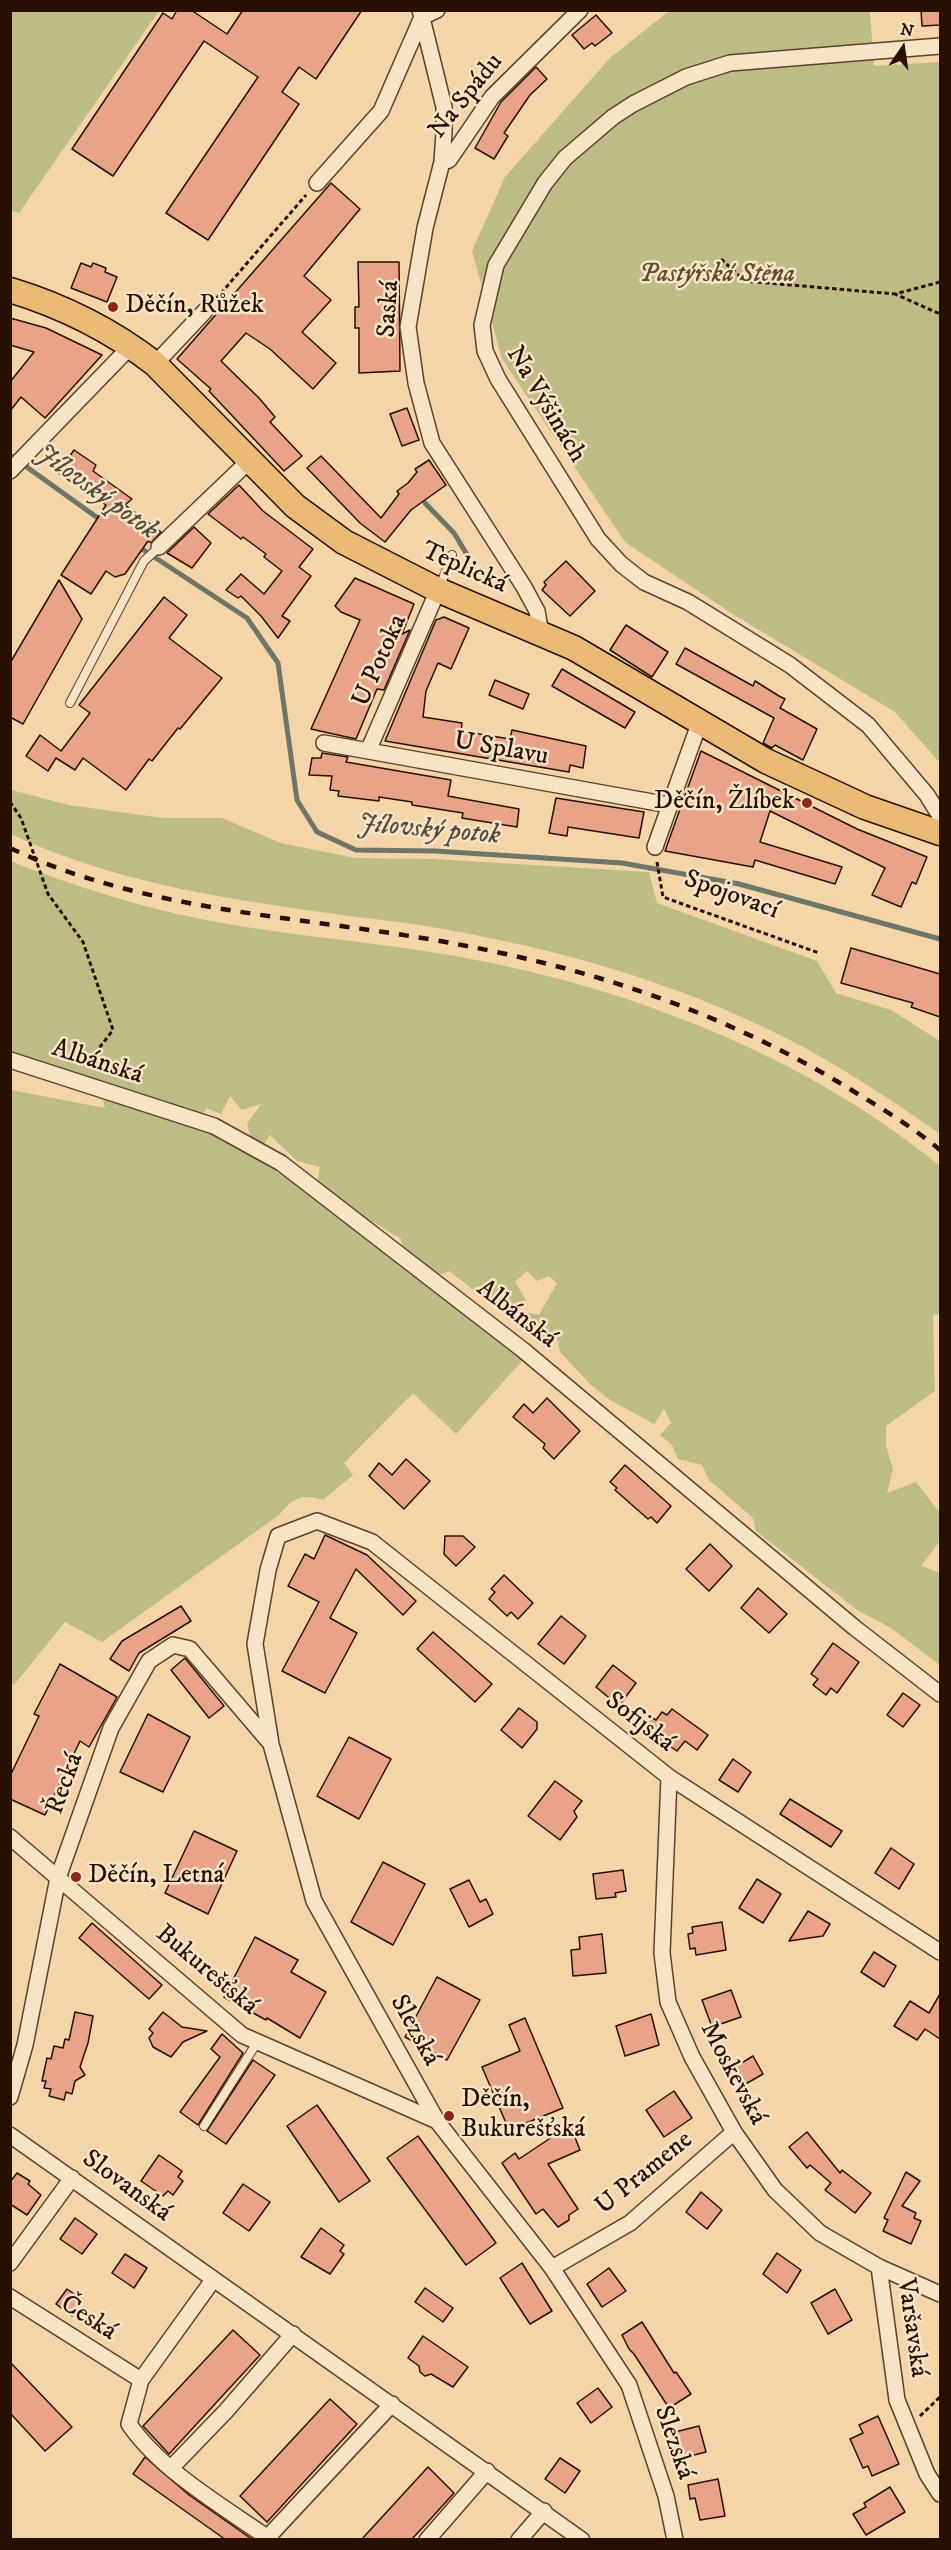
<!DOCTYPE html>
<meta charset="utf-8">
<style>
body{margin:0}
#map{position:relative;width:951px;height:2550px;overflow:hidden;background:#f3d5a7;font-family:"IM FELL DW Pica",serif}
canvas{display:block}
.frame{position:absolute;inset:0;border:12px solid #271000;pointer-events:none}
.north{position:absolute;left:873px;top:18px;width:60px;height:60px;-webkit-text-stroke:4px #f7e4c6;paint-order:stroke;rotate:13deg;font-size:16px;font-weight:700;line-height:24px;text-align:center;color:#271000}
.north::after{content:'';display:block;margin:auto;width:21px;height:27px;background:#271000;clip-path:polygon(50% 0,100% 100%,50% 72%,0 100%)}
</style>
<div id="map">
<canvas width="951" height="2550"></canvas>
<div class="frame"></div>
<div class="north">N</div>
</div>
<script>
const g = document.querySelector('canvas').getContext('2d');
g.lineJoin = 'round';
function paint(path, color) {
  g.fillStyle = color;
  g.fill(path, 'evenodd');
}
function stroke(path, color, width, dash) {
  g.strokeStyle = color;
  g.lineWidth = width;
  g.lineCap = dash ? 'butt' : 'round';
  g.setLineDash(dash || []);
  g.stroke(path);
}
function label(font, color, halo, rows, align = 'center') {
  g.font = font + ' "IM FELL DW Pica",serif';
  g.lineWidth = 5;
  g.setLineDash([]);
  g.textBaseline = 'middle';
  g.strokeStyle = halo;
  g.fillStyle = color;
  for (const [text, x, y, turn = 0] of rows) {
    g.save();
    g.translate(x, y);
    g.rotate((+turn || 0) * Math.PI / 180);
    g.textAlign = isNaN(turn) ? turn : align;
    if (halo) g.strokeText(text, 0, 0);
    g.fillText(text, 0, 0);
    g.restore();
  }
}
paint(new Path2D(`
 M11,10L159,11L19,213L10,210Z
 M669,11H870L874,66L940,62V763L895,712L731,613L625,542L502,359L472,251L505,177L610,58Z
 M11,790L69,805L163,818H222L281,843L355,858L434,859L649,872L657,903L817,961L836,993L891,1010L940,1041V1134C890,1099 839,1065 784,1037C668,979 554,948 426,926C403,922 380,920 357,917C240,901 118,885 11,834Z
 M10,861C74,886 139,907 206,920C276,934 347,939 418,950C602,977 795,1047 940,1166V1314L933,1315L935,1391L886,1426V1446L893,1469L887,1493L916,1482L940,1513V1541L921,1566L940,1573V1665L891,1628L857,1610L756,1531L753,1518L709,1480L702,1465L678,1459L672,1445L660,1435L671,1423L664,1409L654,1424L610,1400L590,1384L560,1352L555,1328L550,1343L540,1344L513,1321L520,1311L539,1315L557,1283L549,1276L537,1281L527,1271L515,1282L526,1300L499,1310L449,1271L430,1279L406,1260L401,1239L363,1216L355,1224L524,1359L456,1434L413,1393L344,1463L353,1475L323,1500C301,1493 293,1498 279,1515L102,1642L65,1622L14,1685L11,1684V1090L105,1108L99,1083L11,1055ZM230,1096L242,1110L261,1104L247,1124L252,1142L262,1146L270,1135L297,1161L320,1167L316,1190L319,1199L256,1158L239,1150L244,1143L202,1117L206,1108L221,1114Z`), '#bebc85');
stroke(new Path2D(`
 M10,455L102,521
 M425,503L454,533L466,553
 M136,545L247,618L278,663L297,800L317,832L356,850L435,851L622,863L739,884L940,939`), '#6e7569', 5);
const building = new Path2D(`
 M177,10H191L227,34L243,10H362L316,79L299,67L282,92L299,104L208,240L166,213L258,77L204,41L113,176L72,149L163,13L172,19Z
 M921,10H940V25L922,26Z
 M596,15L612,33L595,46L592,43L584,49L572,35Z
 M536,67L547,79L530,95L504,133L508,136L494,159L475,148L501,102Z
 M331,183L360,209L304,276L331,300L302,332L336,363L313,389L270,349L246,333L221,361L259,398L275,417L270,422L302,456L284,471L209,391L211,389L177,359Z
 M358,262H399L400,371L359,373V328H355V307H359Z
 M81,263L91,267L93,263L106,268L105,272L117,277L107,302L71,288Z
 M10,318L46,328L102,355L45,418L21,397L10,411V382L34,352L10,345Z
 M407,408L419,440L402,446L390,414Z
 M74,450L96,465L93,471L132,499L125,505L161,532L151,543L148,541L125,574L115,577L106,571L91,594L61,575L106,505L58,473Z
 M321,456L381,518L399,494L397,491L408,483L417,472L415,469L429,460L446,485L411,510L385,542L360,523L307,468Z
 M239,485L263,511L313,549L299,567L311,576L282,616L290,621L278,638L261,616L241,596L238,598L226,590L241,574L264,594L282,571L264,557L266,554L243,537L241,539L208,514Z
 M194,527L211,543L192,568L167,553Z
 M566,561L595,591L570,616L542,590L546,585L544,582Z
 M355,578L414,604L402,634L410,630L384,690L377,689L356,739L311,729L360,620L341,612L335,606Z
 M59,580L82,619L23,724L10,717V663Z
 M164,597L187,615L169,638L222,678L180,729L178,728L152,761L149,759L126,790L83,758L75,770L56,758L48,771L26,756L40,735L61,751L90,713L79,705Z
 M444,617L469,628L451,669L438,663L426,691L423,717L462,723L461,731L510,739L512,730L586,746L583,768L570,765L569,772L385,741L436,620Z
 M626,625L668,652L652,677L610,650Z
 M685,648L753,686L755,681L779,696L785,699L780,708L817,729L803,760L775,745L772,748L763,743L774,718L676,664Z
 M562,669L635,712L625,728L552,686Z
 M495,680L529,694L523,709L489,695Z
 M701,751L857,829L927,857L916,884L912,882L901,907L872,895L885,868L770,811L760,842L842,867L835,884L755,860L753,867L665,851Z
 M322,753L348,757L346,762L451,780L448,796L519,809L517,827L462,818L463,813L412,805V802L379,797V801L338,796L339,791L330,790L332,776L309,775L312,758H321Z
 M556,798L644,812L639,838L568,827L567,836L549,833Z
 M851,948L940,974V1017L911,1007L913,1003L841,983Z
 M547,1398L580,1431L554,1459L543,1448L545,1444L513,1417L524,1404L533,1413Z
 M406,1459L430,1481L404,1509L369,1476L379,1463L392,1475Z
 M625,1465L671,1506L657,1523L651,1517L648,1519L615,1490L617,1488L610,1482Z
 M325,1535L367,1555L416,1601L403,1615L356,1569L330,1618L357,1633L325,1693L282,1671L319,1602L288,1586L305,1554L314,1559Z
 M445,1536H463L475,1547L456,1566L444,1554Z
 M710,1544L732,1566L709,1591L686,1569Z
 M504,1575L533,1603L518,1619L511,1612L507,1616L489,1599L495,1592L491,1589Z
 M758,1588L787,1614L769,1633L741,1608Z
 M181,1606L191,1621L139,1653L129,1671L110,1659L122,1641Z
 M561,1616L586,1636L564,1664L538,1644Z
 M433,1632L492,1684L475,1702L417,1649Z
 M833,1643L859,1662L837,1693L831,1688L826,1695L813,1685L818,1679L811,1674Z
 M185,1658L224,1706L209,1718L171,1670Z
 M60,1664L117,1697L89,1747L80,1741L45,1815L10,1799V1776L39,1716L34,1714Z
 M613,1665L636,1683L619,1706L596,1687Z
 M903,1693L920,1705L903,1727L887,1715Z
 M519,1708L537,1722V1729L522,1748L501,1730Z
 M672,1709L708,1735L697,1750L685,1741L677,1751L641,1727L649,1716L656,1720L662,1712L667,1715Z
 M148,1714L190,1737L163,1792L120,1772Z
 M349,1737L391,1759L359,1819L317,1796Z
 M733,1759L751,1772L738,1792L719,1780Z
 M555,1781L582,1801L574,1811L577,1817L560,1840L528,1816Z
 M790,1799L842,1831L831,1847L780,1814Z
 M194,1831L237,1851L208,1914L165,1893Z
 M891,1848L914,1864L899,1889L875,1873Z
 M383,1862L425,1884L393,1945L351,1922Z
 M623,1870L626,1891L615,1893L616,1897L596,1899L593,1874Z
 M757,1879L781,1894L763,1923L739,1908Z
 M469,1880L480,1902L486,1899L493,1914L469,1927L450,1889Z
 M808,1911L830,1924L823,1936L789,1941Z
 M722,1922L726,1950L696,1955L695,1948L690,1949L688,1934L693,1933L692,1927Z
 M92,1923L162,1985L149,1999L79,1938Z
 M602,1934L606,1973L573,1976L571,1950L580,1949L579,1937Z
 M255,1937L298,1960L291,1972L326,1992L300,2038L267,2018L266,2020L224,1997Z
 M874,1952L896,1966L884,1987L861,1972Z
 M437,1977L480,2000L447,2060L405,2037Z
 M731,1990L741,2017L712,2027L702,2000Z
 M940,1994V2039L925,2029L917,2040L894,2026L910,2001L929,2013Z
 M75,2012L93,2016L88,2043L80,2067L85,2075L75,2081L72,2094L66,2092L64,2100L49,2096L51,2089L44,2088L46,2081H42L47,2058L51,2059L54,2046L63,2048L65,2039L69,2040Z
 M163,2012L182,2027L207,2031L183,2042L171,2057L153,2047L149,2038L153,2033L149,2029Z
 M651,2014L659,2045L625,2056L616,2026Z
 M525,2018L563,2108L509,2130L482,2067L520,2051L509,2025Z
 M222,2034L243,2053L198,2125L180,2112L220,2057L211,2049Z
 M753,2056L763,2074L742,2086L732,2069Z
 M253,2060L275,2075L226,2144L207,2131Z
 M674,2091L692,2118L664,2137L646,2110Z
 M317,2105L370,2181L339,2202L287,2126Z
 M570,2125L580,2150L548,2164L578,2209L569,2215V2220L558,2227L543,2209L536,2214L502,2163L515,2153L519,2159Z
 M807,2132L840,2173L842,2170L871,2193L855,2213L825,2190L831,2183L810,2165L807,2168L789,2147Z
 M418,2136L496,2243L466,2265L387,2158Z
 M159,2155L182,2171L178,2177L183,2181L173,2195L168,2191L163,2196L141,2181Z
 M906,2172L920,2181L902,2206L916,2213L914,2218L921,2221L911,2244L883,2231L888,2220L884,2218Z
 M17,2173L30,2181L28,2184L41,2195L27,2215L10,2204V2182Z
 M243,2184L270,2202L249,2231L223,2213Z
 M701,2192L722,2210L707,2229L686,2212Z
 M75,2218L97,2234L82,2254L60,2239Z
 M321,2228L344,2245L340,2251L344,2254L330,2274L301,2257Z
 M777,2253L801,2270L787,2293L763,2274Z
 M125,2254L147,2268L134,2288L112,2273Z
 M522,2263L552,2311L530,2324L500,2278Z
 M609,2268L626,2291L602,2307L587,2284Z
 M425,2288L453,2308L443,2322L415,2302Z
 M67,2289L83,2300L72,2316L56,2304Z
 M835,2289L852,2320L828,2334L811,2303Z
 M642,2322L674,2373L676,2372L691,2394L669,2408L634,2354L629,2349L622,2335Z
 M233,2330L260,2355L169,2454L143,2426Z
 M423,2336L468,2367L453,2387L431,2374L425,2376L420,2372L419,2366L408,2358Z
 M10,2362L72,2427L45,2451L10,2413Z
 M598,2388L612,2407L591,2423L577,2403Z
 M330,2399L357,2424L267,2522L240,2496Z
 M878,2416L899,2464L872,2476L868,2466L863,2468L850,2439L863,2433L859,2425Z
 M699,2426L706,2452L682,2458L675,2432Z
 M145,2457L189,2495L253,2540H226L133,2474Z
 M560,2458L580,2471L565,2493L545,2479Z
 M428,2467L454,2493L425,2525L411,2540H361Z
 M718,2479L725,2516L700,2520L695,2498L690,2499L688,2485Z
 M890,2487L905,2512L866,2535L853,2514L866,2507L864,2503Z`);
paint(building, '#e8a388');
stroke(building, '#271000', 1.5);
const lane = new Path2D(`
 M439,589L452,555
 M70,703L144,561L159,547
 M204,2126L258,2041`);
const street = new Path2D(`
 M420,10L444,107V132L442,162L425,228L408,327L416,383L432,443L524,587L537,611L541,634
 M422,17L437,10
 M940,46L730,63L686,77L633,104L613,117L565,158L545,183L496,265L482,325L485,351L498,379L598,539L621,564L644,582L688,602L790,665L868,725L927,795L940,816
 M442,162L449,160L492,97L580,10
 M317,183L381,111L422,17
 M155,364L205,311
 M10,471L131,346
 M159,547L249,461
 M324,743L669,805
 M368,751L438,590
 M655,847L699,724
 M10,1060L214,1126L281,1163L523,1350L855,1628L940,1694
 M669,1777L662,1953L668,2002L692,2057L734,2132L775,2190L820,2233L879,2267L940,2294
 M10,1837L242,2035L437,2121
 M10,2097L25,2045L58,1878L111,1728L149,1661L173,1645L190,1649L271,1744
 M10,2135L582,2540
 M10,2263L72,2178
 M879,2267L897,2400L927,2474L940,2494
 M552,2268L630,2223L734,2132
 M213,2280L141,2380L129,2424C160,2470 225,2508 271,2540
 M10,2297L141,2380
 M172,2467L226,2411L293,2334
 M268,2537L392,2404
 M427,2540L487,2471
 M519,2540L544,2511
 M675,2540L666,2496L629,2385L552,2268L437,2121L314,1901L271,1744L255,1644L268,1570L278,1536L317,1521L372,1542L669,1777L940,1952`);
const primary = new Path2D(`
 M10,290C63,306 111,330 155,364L295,506L344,542L438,590L574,648L766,761L865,807L940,833`);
stroke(lane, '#5a412a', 10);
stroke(street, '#5a412a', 18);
stroke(primary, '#271000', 27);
stroke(new Path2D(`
 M721,259L745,281L895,294
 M940,282L895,294L940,314
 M216,299L306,195
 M10,802L21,818L48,894L83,942L113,1030L90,1060L96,1069
 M657,862L663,897L819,953
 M920,2416L940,2397`), '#271000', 3, [4.5, 3]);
stroke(lane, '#f7e4c6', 8);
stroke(street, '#f7e4c6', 15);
stroke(primary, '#eaba74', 24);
stroke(new Path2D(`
 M10,848C139,909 283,915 422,938C580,964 721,1009 858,1094C886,1111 915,1129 940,1150`), '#271000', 4.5, [10, 10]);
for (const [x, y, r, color] of [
 [113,307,6,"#8f2418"],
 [807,803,6,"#8f2418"],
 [76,1877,6,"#8f2418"],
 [449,2116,6,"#8f2418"]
]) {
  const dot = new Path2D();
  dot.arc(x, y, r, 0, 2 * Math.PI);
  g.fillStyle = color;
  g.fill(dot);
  stroke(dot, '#f7e4c6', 2);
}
label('26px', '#271000', '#f7e4c6', [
 ["Na Spádu",467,97,-51],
 ["Saská",390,309,-86],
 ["Na Výšinách",545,405,59],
 ["Teplická",464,569,24],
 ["U Potoka",381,661,-66],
 ["U Splavu",501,750,10],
 ["Spojovací",731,896,20],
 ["Albánská",97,1063,18],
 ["Albánská",516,1315,38],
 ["Sofijská",639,1723,38],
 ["Řecká",66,1784,-70],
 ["Bukurešťská",206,1971,40],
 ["Slezská",414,2031,61],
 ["Moskevská",732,2074,62],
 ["U Pramene",645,2174,-39],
 ["Slovanská",126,2187,36],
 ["Česká",88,2319,33],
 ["Varšavská",911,2328,82],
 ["Slezská",673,2443,71]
]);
label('italic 26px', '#5c4c2f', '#f7e4c6', [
 ["Pastýřská Stěna",717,276]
]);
label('26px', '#271000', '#f7e4c6', [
 ["Děčín, Růžek",125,307],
 ["Děčín, Žlíbek",795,803,"right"],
 ["Děčín, Letná",88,1877],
 ["Děčín,",461,2101],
 ["Bukurešťská",461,2131]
], 'left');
label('italic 27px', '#504b3d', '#f7e4c6', [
 ["Jílovský potok",96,493,36],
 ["Jílovský potok",429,831,5]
]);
</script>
